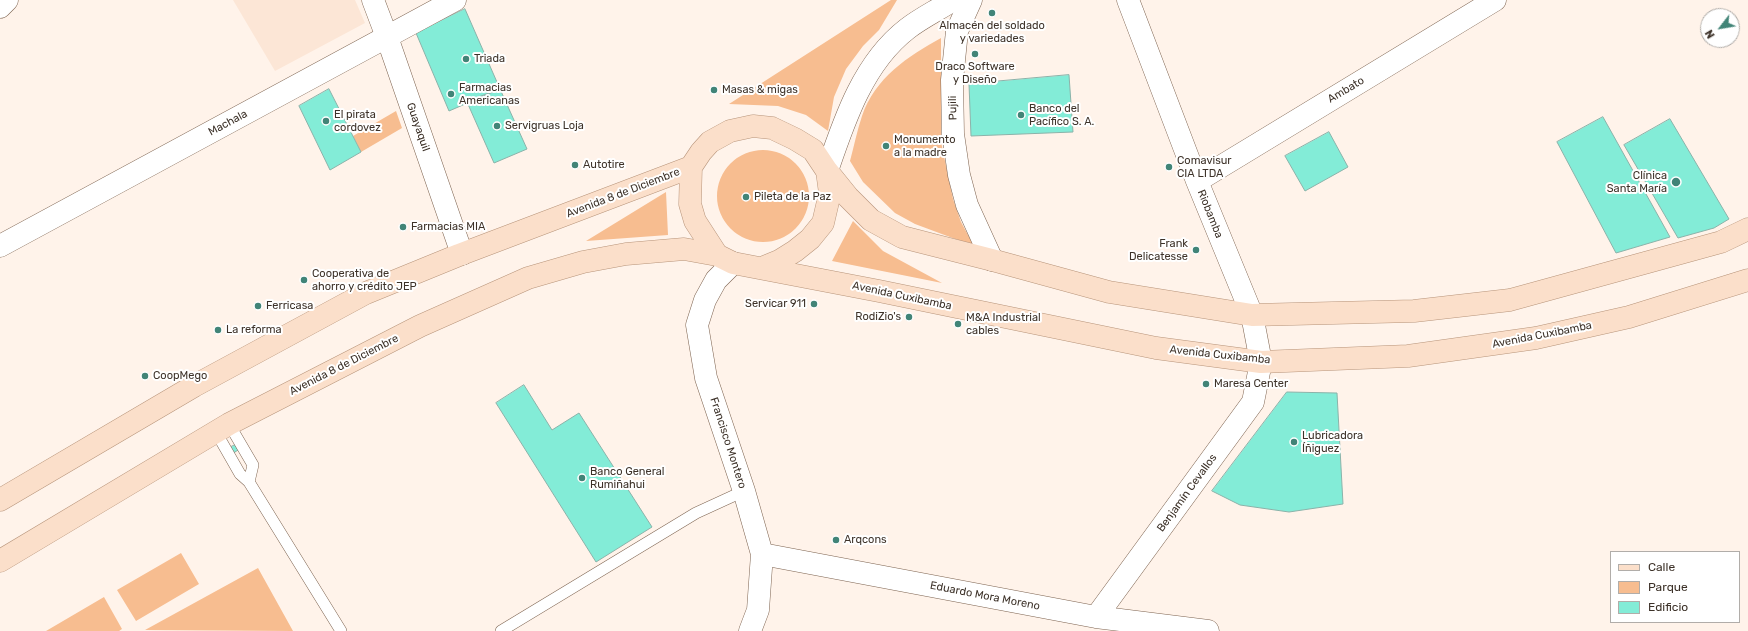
<!DOCTYPE html>
<meta charset="utf-8">
<style>
body{margin:0}
#map{position:relative;width:1748px;height:631px;overflow:hidden;background:#fff3ea;font-family:Rubik,sans-serif}
canvas{display:block}
.legend{position:absolute;left:1610px;top:551px;width:130px;height:72px;box-sizing:border-box;background:#fff;border:1px solid #b1ada9;margin:0;padding:5px 7px;list-style:none;font-size:12px;color:#3d3229}
.legend li{display:flex;align-items:center;gap:8px;height:20px}
.legend b{width:20px;border:1px solid #b1ada9}
.north{position:absolute;left:1700px;top:8px;width:40px;height:40px;box-sizing:border-box;background:#fff;border:1px solid #b1ada9;border-radius:50%;rotate:239deg;font-size:11px;font-weight:700;line-height:16px;text-align:center;color:#3d3229}
.north::after{content:'';display:block;margin:auto;width:14px;height:18px;background:#418477;clip-path:polygon(50% 0,100% 100%,50% 72%,0 100%)}
</style>
<div id="map">
<canvas width="1748" height="631"></canvas>
<ul class="legend">
<li><b style="height:5px;background:#fbdfca"></b>Calle</li>
<li><b style="height:11px;background:#f7bd90"></b>Parque</li>
<li><b style="height:11px;background:#83ecd7"></b>Edificio</li>
</ul>
<div class="north">N</div>
</div>
<script>
const g = document.querySelector('canvas').getContext('2d');
g.lineJoin = 'round';
function paint(path, color) {
  g.fillStyle = color;
  g.fill(path, 'evenodd');
}
function stroke(path, color, width, dash) {
  g.strokeStyle = color;
  g.lineWidth = width;
  g.lineCap = dash ? 'butt' : 'round';
  g.setLineDash(dash || []);
  g.stroke(path);
}
function label(font, color, halo, rows, align = 'center') {
  g.font = font + ' Rubik,sans-serif';
  g.lineWidth = 4;
  g.setLineDash([]);
  g.textBaseline = 'middle';
  g.strokeStyle = halo;
  g.fillStyle = color;
  for (const [text, x, y, turn = 0] of rows) {
    g.save();
    g.translate(x, y);
    g.rotate((+turn || 0) * Math.PI / 180);
    g.textAlign = isNaN(turn) ? turn : align;
    if (halo) g.strokeText(text, 0, 0);
    g.fillText(text, 0, 0);
    g.restore();
  }
}
paint(new Path2D(`
 M233,0H355L365,23L275,71Z`), '#fce6d6');
paint(new Path2D(`
 M891,0H897L879,30L863,46L846,69L834,97L828,131L806,115L778,106L729,104Z
 M941,38V142L953,199L961,222L974,246L915,224L895,213L863,182L850,161C854,146 857,131 862,116C875,78 908,56 941,38Z
 M396,111L402,128L361,152L353,136Z
 M717 196a46 46 0 1 1 92 0a46 46 0 1 1-92 0Z
 M666,192L668,235L586,241Z
 M853,221L883,251L942,283L832,261Z
 M181,553L199,584L136,621L117,590Z
 M258,568L293,631L145,630Z
 M104,597L122,629L119,631H46Z`), '#f7bd90');
const building = new Path2D(`
 M465,9L500,89L449,111L416,33Z
 M1069,75L1073,132L971,136L969,84Z
 M329,89L361,152L330,170L299,106Z
 M500,89L527,149L494,163L467,102Z
 M1603,117L1670,237L1616,253L1557,142Z
 M1670,119L1729,219L1714,228L1678,238L1624,145Z
 M1329,132L1348,167L1305,191L1285,156Z
 M524,385L552,430L579,413L652,527L596,562L496,403Z
 M1287,392L1337,393L1343,504L1289,512L1240,505L1212,491Z
 M235,445L238,450L232,454L229,448Z`);
paint(building, '#83ecd7');
stroke(building, '#8bb2a9', 1);
const lane = new Path2D(`
 M229,424L253,465L249,482
 M216,432L240,474L249,482L341,631
 M501,631L696,513L744,491`);
const street = new Path2D(`
 M971,0L957,31L952,80L953,134L959,175L967,205L992,260
 M0,7L7,0
 M1197,181L1495,0
 M0,246L455,0
 M733,263L716,280L705,300L697,325L706,378L744,491L762,554L758,610L750,631
 M762,554L1096,617L1208,631
 M1096,617L1253,402L1261,362L1252,315L1197,181L1128,0`);
const secondary = new Path2D(`
 M373,0L387,37L462,254
 M827,171C844,121 863,63 907,29C921,18 938,10 953,0`);
const primary = new Path2D(`
 M1748,229L1721,242L1510,300L1414,311L1252,315L1109,292L992,260L902,237L871,220L848,197L827,171L813,150L795,139L772,128L753,126L730,131L710,142L701,152L691,167L690,204L695,221L717,255L733,263L879,291L1156,348L1261,362L1408,356L1536,338L1629,317L1748,280
 M762,268L779,261L795,251L810,239L823,223L830,193L827,171
 M0,500L194,386L366,293L459,255L691,167
 M0,561L229,424L420,326L528,278L583,262L626,254L684,249L717,255`);
stroke(lane, '#7e6451', 12);
stroke(street, '#7e6451', 23);
stroke(secondary, '#7e6451', 23);
stroke(primary, '#b7947a', 23);
stroke(lane, '#fff', 11);
stroke(street, '#fff', 22);
stroke(secondary, '#fff', 22);
stroke(primary, '#fbdfca', 22);
for (const [x, y, r, color] of [
 [992,13,4,"#418477"],
 [975,54,4,"#418477"],
 [466,59,4,"#418477"],
 [714,90,4,"#418477"],
 [451,94,4,"#418477"],
 [1021,115,4,"#418477"],
 [326,121,4,"#418477"],
 [497,126,4,"#418477"],
 [886,146,4,"#418477"],
 [575,165,4,"#418477"],
 [1169,167,4,"#418477"],
 [1676,182,5,"#418477"],
 [746,197,4,"#418477"],
 [403,227,4,"#418477"],
 [1196,250,4,"#418477"],
 [304,280,4,"#418477"],
 [814,304,4,"#418477"],
 [258,306,4,"#418477"],
 [909,317,4,"#418477"],
 [958,324,4,"#418477"],
 [218,330,4,"#418477"],
 [145,376,4,"#418477"],
 [1206,384,4,"#418477"],
 [1294,442,4,"#418477"],
 [582,478,4,"#418477"],
 [836,540,4,"#418477"]
]) {
  const dot = new Path2D();
  dot.arc(x, y, r, 0, 2 * Math.PI);
  g.fillStyle = color;
  g.fill(dot);
  stroke(dot, '#fff', 1.5);
}
label('11px', '#3d3229', '#fff', [
 ["Almacén del soldado",992,26,"center"],
 ["y variedades",992,39,"center"],
 ["Triada",474,59],
 ["Draco Software",975,67,"center"],
 ["y Diseño",975,80,"center"],
 ["Farmacias",459,88],
 ["Americanas",459,101],
 ["Masas & migas",722,90],
 ["Banco del",1029,109],
 ["Pacífico S. A.",1029,122],
 ["El pirata",334,115],
 ["cordovez",334,128],
 ["Servigruas Loja",505,126],
 ["Monumento",894,140],
 ["a la madre",894,153],
 ["Comavisur",1177,161],
 ["CIA LTDA",1177,174],
 ["Autotire",583,165],
 ["Clínica",1667,176,"right"],
 ["Santa María",1667,189,"right"],
 ["Pileta de la Paz",754,197],
 ["Farmacias MIA",411,227],
 ["Frank",1188,244,"right"],
 ["Delicatesse",1188,257,"right"],
 ["Cooperativa de",312,274],
 ["ahorro y crédito JEP",312,287],
 ["Servicar 911",806,304,"right"],
 ["Ferricasa",266,306],
 ["RodiZio's",901,317,"right"],
 ["M&A Industrial",966,318],
 ["cables",966,331],
 ["La reforma",226,330],
 ["CoopMego",153,376],
 ["Maresa Center",1214,384],
 ["Lubricadora",1302,436],
 ["Íñiguez",1302,449],
 ["Banco General",590,472],
 ["Rumiñahui",590,485],
 ["Arqcons",844,540]
], 'left');
label('11px', '#3d3229', '#fff', [
 ["Ambato",1346,90,-31],
 ["Pujili",953,108,-91],
 ["Machala",228,123,-28],
 ["Guayaquil",418,127,71],
 ["Avenida 8 de Diciembre",623,193,-21],
 ["Riobamba",1210,214,68],
 ["Avenida Cuxibamba",902,296,12],
 ["Avenida Cuxibamba",1542,335,-11],
 ["Avenida Cuxibamba",1220,355,6],
 ["Avenida 8 de Diciembre",344,365,-27],
 ["Francisco Montero",728,443,72],
 ["Benjamín Cevallos",1187,493,-54],
 ["Eduardo Mora Moreno",985,596,11]
]);
</script>
